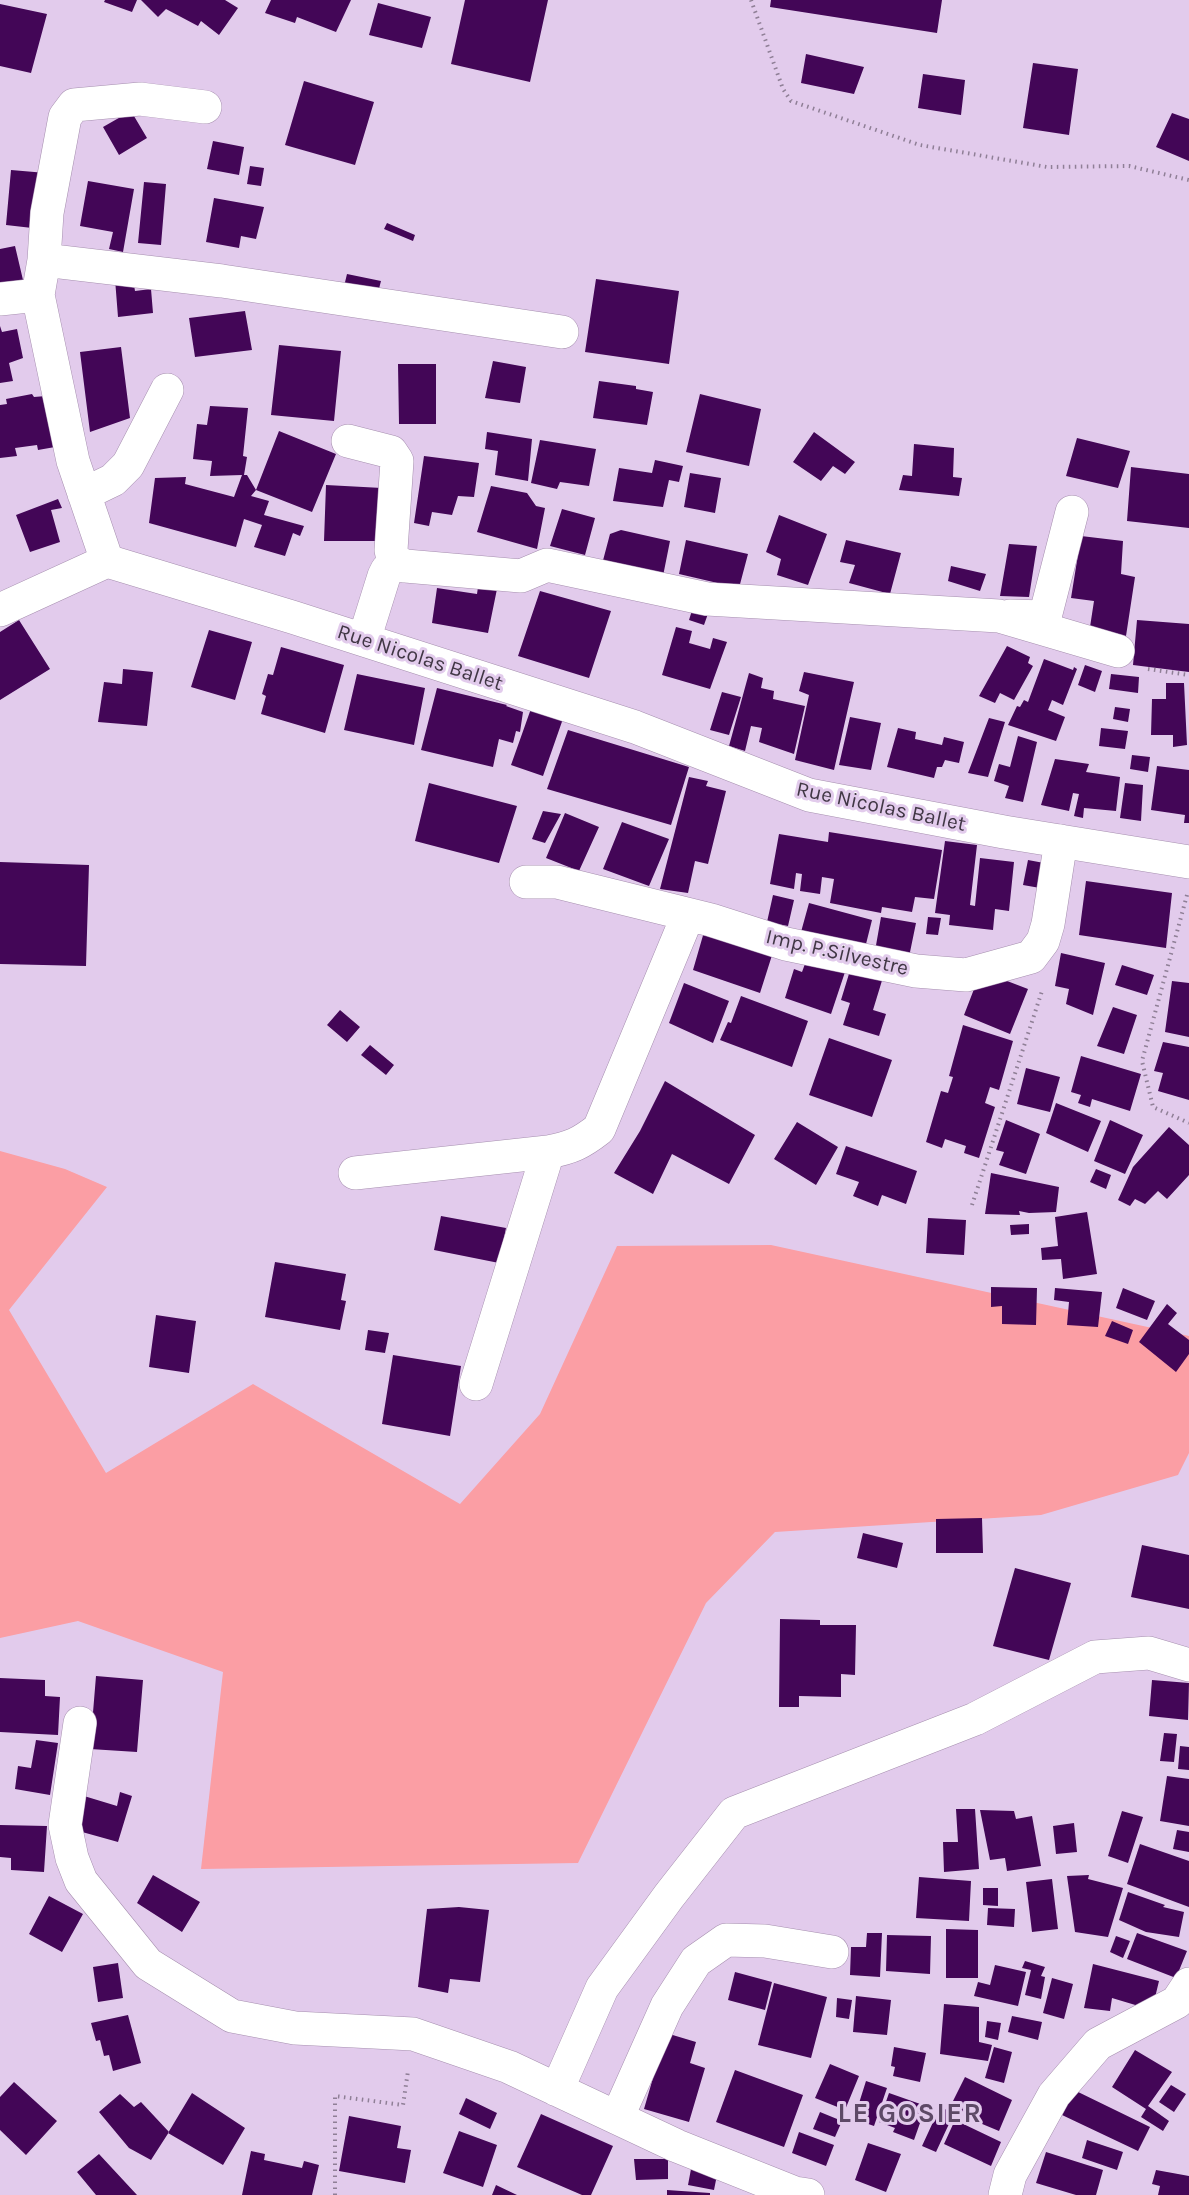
<!DOCTYPE html>
<style>
body{margin:0}
canvas{display:block;background:#e2cbec}
</style>
<canvas width="1189" height="2195"></canvas>
<script>
const g = document.querySelector('canvas').getContext('2d');
g.lineJoin = 'round';
function paint(path, color) {
  g.fillStyle = color;
  g.fill(path, 'evenodd');
}
function stroke(path, color, width, dash) {
  g.strokeStyle = color;
  g.lineWidth = width;
  g.lineCap = dash ? 'butt' : 'round';
  g.setLineDash(dash || []);
  g.stroke(path);
}
function label(font, color, halo, rows, align = 'center') {
  g.font = font + ' Karla,sans-serif';
  g.lineWidth = 6;
  g.setLineDash([]);
  g.textBaseline = 'middle';
  g.strokeStyle = halo;
  g.fillStyle = color;
  for (const [text, x, y, turn = 0] of rows) {
    g.save();
    g.translate(x, y);
    g.rotate((+turn || 0) * Math.PI / 180);
    g.textAlign = isNaN(turn) ? turn : align;
    if (halo) g.strokeText(text, 0, 0);
    g.fillText(text, 0, 0);
    g.restore();
  }
}
paint(new Path2D(`
 M0,1151L65,1169L107,1187L9,1310L106,1473L253,1384L460,1504L540,1414L617,1246L771,1245L1189,1336V1453L1178,1475L1041,1515L775,1532L706,1603L578,1863L201,1869L223,1672L78,1621L0,1638Z`), '#fb9ea4');
paint(new Path2D(`
 M105,0H137L132,12L104,2Z
 M141,0H225L238,8L219,35L201,21L198,26L166,9L158,17Z
 M271,0H351L336,32L297,17L295,23L265,13Z
 M465,0H548L530,82L451,64Z
 M771,0H942L937,33L770,7Z
 M378,3L431,17L422,48L369,35Z
 M0,4L47,14L31,73L0,66Z
 M806,54L864,67L854,94L801,83Z
 M1033,63L1078,69L1069,135L1023,128Z
 M923,74L965,80L961,115L918,108Z
 M304,81L374,102L355,165L285,145Z
 M131,111L147,138L119,155L103,127Z
 M1172,113L1189,119V161L1156,147Z
 M213,141L244,147L239,175L207,169Z
 M250,166L264,168L261,186L247,184Z
 M11,170L46,173L41,229L6,225Z
 M88,181L134,189L123,252L109,249L113,232L80,226Z
 M144,182L166,184L161,245L138,243Z
 M214,198L264,207L256,239L241,236L239,248L206,242Z
 M387,223L415,235L413,241L384,229Z
 M15,246L23,280L0,285V249Z
 M347,274L381,281L372,316L339,307Z
 M115,279H133L135,291L151,289L153,313L118,317Z
 M596,279L679,291L669,364L585,352Z
 M245,311L252,350L195,357L189,318Z
 M0,326L2,332L17,329L23,358L9,363L13,381L0,383Z
 M279,345L341,351L334,421L271,415Z
 M121,347L130,418L90,432L80,352Z
 M493,361L526,367L520,403L485,398Z
 M398,364H436V424H399Z
 M599,381L636,386V389L653,392L647,425L593,418Z
 M32,394L34,397L46,396L55,447L38,450L37,445L15,448L17,456L0,458V405L7,404L6,399Z
 M700,394L761,409L749,466L686,452Z
 M210,406L248,408L243,456L247,457L244,475H247L256,490L251,496L269,501L264,515L304,526L300,536L293,533L285,556L254,547L262,525L244,519L236,547L149,523L155,478L186,477L185,484L234,497L242,475L210,476L212,461L193,459L197,424L207,425Z
 M279,431L336,454L312,512L256,490Z
 M487,432L532,439L528,481L495,475L498,451L485,449Z
 M814,432L855,462L845,474L833,466L821,481L793,462Z
 M1077,438L1130,451L1118,488L1066,476Z
 M540,440L596,449L589,486L560,482L557,489L531,483Z
 M914,444L954,448L953,477L962,478L959,496L899,490L903,475L912,476Z
 M424,456L479,463L474,497L458,496L452,515L432,512L429,526L414,523Z
 M655,460L683,466L679,482L669,480L663,507L613,501L619,468L652,473Z
 M1131,467L1189,474V528L1127,521Z
 M690,473L721,478L715,513L684,507Z
 M326,485L382,488L381,541H324Z
 M491,486L527,493L536,506L545,508L537,549L477,532Z
 M58,499L62,508L51,510L60,542L30,552L16,515Z
 M562,509L595,518L585,555L550,546Z
 M779,515L827,534L808,585L777,575L781,559L766,552Z
 M621,530L670,541L662,581L601,568L610,534Z
 M1081,536L1123,541L1121,574L1135,577L1126,636L1090,627L1094,601L1071,598Z
 M686,540L748,554L739,588L679,574Z
 M846,540L901,553L890,594L849,583L855,565L840,562Z
 M1009,544L1037,546L1029,597L1000,596Z
 M951,566L986,574L980,591L948,581Z
 M478,587L497,589L488,633L432,623L437,588L477,594Z
 M540,591L611,611L589,678L518,656Z
 M694,604L710,608L704,625L689,620Z
 M19,620L50,669L0,700V632Z
 M1137,620L1189,624V672L1133,665Z
 M676,627L692,631L689,643L710,649L713,638L727,642L710,689L662,675Z
 M209,630L252,642L235,700L191,687Z
 M1007,646L1030,657L1028,663L1033,666L1014,700L1000,693L995,703L979,696Z
 M281,647L344,665L325,733L261,714L266,696L262,694L268,674L273,675Z
 M1044,659L1073,670L1074,667L1077,669L1063,705L1052,700L1048,710L1065,717L1056,741L1008,725L1017,706L1020,707L1024,700L1028,702Z
 M1085,665L1102,671L1095,692L1078,685Z
 M123,669L153,672L147,726L98,722L104,682L122,684Z
 M804,672L854,682L834,770L795,760L809,695L799,691Z
 M749,673L763,678L761,688L774,691L773,699L805,706L794,754L759,742L762,728L751,726L745,751L729,746Z
 M357,674L425,688L414,745L344,730Z
 M1111,674L1139,677L1138,693L1109,689Z
 M1166,683H1184L1187,745L1173,747V735H1151L1152,699H1166Z
 M437,688L507,705L506,706L523,712L520,732L516,731L513,743L499,739L493,767L421,750Z
 M722,692L741,697L729,735L710,730Z
 M533,703L565,713L543,776L511,765Z
 M1115,707L1130,709L1128,722L1113,719Z
 M850,717L881,723L871,770L839,765Z
 M989,718L1005,722L988,777L968,773Z
 M898,728L916,732L915,739L942,745L944,737L964,742L959,763L945,760L942,767H937L934,778L887,767Z
 M1101,728L1128,731L1125,749L1099,746Z
 M568,730L689,767L671,825L547,789Z
 M1018,736L1037,742L1023,802L1005,798L1009,786L994,781L999,764L1010,767Z
 M1132,755L1150,757L1148,772L1130,769Z
 M1055,759L1089,764L1086,772L1120,777L1116,811L1084,808L1083,818L1074,816L1079,794L1073,793L1069,811L1041,805Z
 M1157,766L1189,770V823H1184L1185,815L1151,810Z
 M689,777L708,781L706,786L726,791L708,864L695,861L688,893L660,889Z
 M429,783L517,806L499,863L415,841Z
 M1125,783L1143,785L1141,821L1120,818Z
 M543,811L561,814L545,843L532,839Z
 M565,813L599,827L579,871L546,858Z
 M622,822L669,839L649,886L603,869Z
 M829,832L942,850L934,899L915,897L912,912L882,907L881,913L830,903L834,879L822,877L820,894L800,891L802,874L796,873L794,889L770,884L779,834L828,842Z
 M945,841L977,845L970,905L975,906L980,858L1014,862L1009,911L995,909L993,930L949,925L950,915L935,913Z
 M1028,860L1044,863L1040,888L1023,885Z
 M0,862L89,865L86,966L0,964Z
 M1086,881L1172,893L1166,948L1079,935Z
 M773,895L794,900L788,926L767,922Z
 M809,903L872,920L865,948L801,932Z
 M881,917L916,923L909,957L875,951Z
 M928,917L941,918L938,935L926,934Z
 M706,925L774,949L760,993L693,970Z
 M809,953L847,966L831,1014L785,998L794,969L802,972Z
 M1061,953L1105,963L1093,1015L1066,1004L1069,989L1055,986Z
 M852,964L884,974L873,1010L886,1014L879,1036L843,1025L850,1003L841,1000Z
 M1122,965L1154,975L1147,995L1115,985Z
 M981,971L1028,989L1010,1034L964,1015Z
 M1172,981L1189,983V1037L1165,1032Z
 M684,983L729,1001L713,1043L669,1023Z
 M741,996L808,1021L792,1067L720,1040L728,1022L731,1023Z
 M1113,1007L1137,1015L1124,1054L1097,1046Z
 M340,1010L360,1027L347,1042L327,1025Z
 M963,1025L1013,1041L999,1090L990,1087L985,1103L995,1107L979,1158L964,1153L966,1146L945,1139L942,1148L926,1142L941,1091L948,1093L953,1077L949,1076Z
 M829,1038L892,1060L872,1117L809,1095Z
 M1163,1042L1189,1047V1100L1158,1091L1163,1073L1154,1071Z
 M370,1045L394,1065L386,1075L361,1055Z
 M1081,1056L1141,1074L1130,1111L1092,1099L1090,1107L1078,1103L1081,1095L1071,1092Z
 M1026,1068L1060,1077L1050,1112L1017,1104Z
 M665,1081L755,1135L729,1184L672,1154L653,1194L614,1173L640,1131Z
 M1056,1103L1101,1121L1088,1152L1046,1133Z
 M1006,1120L1040,1134L1026,1174L999,1165L1004,1152L996,1150Z
 M1110,1120L1143,1135L1125,1174L1094,1161Z
 M797,1122L838,1147L816,1185L774,1159Z
 M1169,1127L1189,1145V1175L1167,1199L1158,1191L1145,1204L1135,1199L1130,1206L1118,1200L1133,1167Z
 M846,1146L917,1171L906,1204L882,1195L878,1206L853,1196L859,1182L836,1174Z
 M1096,1169L1111,1175L1106,1189L1090,1182Z
 M991,1173L1059,1187L1056,1212L1029,1213L1019,1211L1020,1215L985,1214Z
 M1087,1212L1097,1274L1063,1279L1061,1259L1042,1260L1041,1248L1058,1246L1055,1217Z
 M441,1216L506,1228L499,1263L434,1250Z
 M928,1218L966,1220L964,1255L926,1253Z
 M1029,1224V1234L1011,1235L1010,1225Z
 M275,1262L346,1274L341,1300L346,1301L340,1330L265,1317Z
 M991,1287L1037,1288L1036,1325L1002,1324V1306L991,1307Z
 M1055,1288L1102,1292L1098,1327L1067,1325L1069,1302L1054,1300Z
 M1123,1288L1155,1301L1147,1320L1116,1308Z
 M1167,1304L1177,1313L1168,1324L1189,1340V1354L1176,1372L1139,1342Z
 M156,1315L196,1321L189,1373L149,1367Z
 M1112,1321L1133,1330L1128,1344L1105,1336Z
 M368,1330L389,1333L385,1353L365,1350Z
 M393,1355L461,1366L450,1436L382,1424Z
 M982,1518L983,1553H936V1519Z
 M863,1533L903,1543L897,1568L857,1558Z
 M1142,1545L1189,1555V1609L1131,1597Z
 M1015,1568L1071,1583L1049,1660L993,1646Z
 M780,1619L820,1620V1625H856L855,1675L841,1674V1697L799,1696V1707H779Z
 M96,1676L143,1680L137,1752L90,1749Z
 M0,1678L45,1680V1696L60,1697L58,1735L0,1732Z
 M1152,1680L1189,1683L1188,1720L1149,1716Z
 M1164,1733L1177,1734L1174,1762L1160,1761Z
 M36,1740L58,1743L50,1795L15,1789L18,1766L31,1768Z
 M1180,1746L1189,1747V1770L1178,1769Z
 M1167,1776L1189,1779V1826L1160,1821Z
 M120,1792L132,1796L118,1842L75,1830L84,1796L117,1806Z
 M956,1809H975L979,1869L944,1872L943,1842H958Z
 M980,1810L1014,1811L1016,1819L1032,1816L1041,1866L1007,1871L1005,1858L990,1860Z
 M1122,1811L1143,1817L1128,1863L1108,1856Z
 M1074,1823L1077,1852L1056,1854L1053,1826Z
 M0,1825L47,1826L44,1872L11,1870V1858L0,1857Z
 M1177,1830L1189,1832V1852L1173,1849Z
 M1140,1844L1189,1861V1907L1127,1884Z
 M153,1875L200,1902L182,1932L137,1903Z
 M1089,1875L1088,1879L1123,1888L1108,1937L1075,1932L1067,1876Z
 M919,1877L971,1881L969,1921L916,1918Z
 M1052,1879L1058,1929L1032,1932L1026,1882Z
 M983,1888H998V1906L983,1905Z
 M1128,1892L1165,1905L1163,1907L1184,1912L1179,1937L1146,1932L1119,1920Z
 M49,1896L83,1914L62,1952L29,1934Z
 M459,1907L489,1910L480,1982L450,1979L448,1993L418,1987L427,1909Z
 M988,1908L1015,1909L1014,1927L987,1925Z
 M946,1929L978,1930V1978H946Z
 M867,1933H882L880,1977L850,1975L851,1947H866Z
 M1137,1933L1187,1951L1176,1978L1127,1959Z
 M887,1935L931,1936L930,1974L886,1971Z
 M1116,1936L1130,1941L1123,1958L1110,1952Z
 M1025,1961L1045,1967L1041,1976L1045,1977L1041,1999L1025,1995L1031,1970L1022,1968Z
 M118,1963L123,1998L98,2002L93,1967Z
 M1093,1964L1159,1981L1152,2010L1112,1998L1110,2011L1084,2008Z
 M995,1965L1026,1972L1018,2006L974,1996L978,1982L990,1985Z
 M735,1972L772,1982L765,2010L728,2000Z
 M1052,1978L1073,1984L1064,2019L1043,2013Z
 M774,1983L827,1997L811,2058L758,2045Z
 M856,1996L891,2000L887,2035L853,2032Z
 M837,1998L852,2000L849,2019L836,2017Z
 M944,2004L979,2007V2042L992,2045L988,2061L940,2054Z
 M128,2015L141,2063L113,2071L109,2055L104,2056L100,2040L96,2041L91,2023Z
 M1012,2016L1042,2022L1038,2040L1008,2032Z
 M987,2021L1001,2023L998,2040L985,2037Z
 M666,2033L696,2042L690,2063L705,2068L689,2122L644,2109Z
 M894,2047L926,2053L920,2082L893,2076L895,2067L891,2066Z
 M994,2047L1012,2052L1004,2083L985,2078Z
 M1135,2050L1172,2072L1148,2106L1169,2121L1163,2131L1141,2117L1146,2109L1112,2087Z
 M830,2064L859,2076L845,2110L815,2098Z
 M735,2070L803,2095L784,2147L716,2122Z
 M965,2077L1012,2100L999,2131L963,2116L965,2112L950,2107Z
 M866,2081L887,2088L874,2126L854,2119Z
 M14,2082L57,2121L26,2155L0,2130V2097Z
 M1171,2085L1186,2094L1174,2112L1159,2102Z
 M1074,2090L1150,2127L1138,2151L1062,2115Z
 M192,2093L245,2128L223,2165L168,2133Z
 M889,2093L926,2106L914,2140L893,2132L895,2128L879,2122Z
 M120,2094L134,2107L141,2102L169,2132L151,2160L129,2148L99,2112Z
 M466,2098L497,2113L490,2129L459,2114Z
 M940,2107L954,2113L936,2152L922,2146Z
 M820,2112L842,2121L835,2137L813,2129Z
 M541,2114L613,2146L591,2195H582L517,2167Z
 M349,2116L401,2126L397,2148L411,2150L405,2183L339,2171Z
 M955,2120L1001,2142L991,2166L944,2144Z
 M459,2131L497,2145L483,2187L443,2173Z
 M799,2132L834,2145L826,2166L792,2153Z
 M1087,2140L1123,2152L1117,2170L1082,2158Z
 M868,2143L901,2154L886,2192L855,2180Z
 M251,2151L265,2154L264,2160L302,2168L304,2161L319,2165L312,2195H242Z
 M1046,2152L1103,2170L1096,2195H1076L1036,2183Z
 M99,2154L137,2195H96L77,2172Z
 M634,2159H668V2179L636,2180Z
 M691,2169L717,2175L714,2190L688,2185Z
 M1156,2170L1189,2176V2195H1158L1160,2186L1152,2184Z
 M496,2185L517,2195H492Z
 M667,2190L710,2193V2195H667Z`), '#430657');
const minor = new Path2D(`
 M205,107L140,99L74,105L65,117L47,213L44,260L38,295L73,461L107,561L292,617L635,727L809,795L1004,832L1189,862
 M44,260L222,281L562,332
 M0,299L38,295
 M348,441L391,452L397,461L391,550L393,559L404,566
 M84,494L113,480L128,465L167,390
 M0,610L107,561
 M1010,616L1045,617L1072,512
 M364,640L384,576L387,570L394,565L521,576L547,565L707,599L999,616L1118,651
 M526,882H557L711,920L786,944L916,971L966,975L1031,957L1043,941L1048,924L1061,841
 M355,1173L548,1152
 M476,1384L548,1152C571,1148 581,1143 599,1129L688,915
 M80,1723L65,1825L72,1858L81,1881L148,1964L232,2016L295,2028L413,2034L509,2067L677,2146L795,2193L808,2195
 M557,2090L602,1988L669,1896L734,1813L975,1719L1095,1657L1149,1653L1189,1665
 M617,2118L667,2006L696,1961L726,1940L765,1941L832,1952
 M1005,2195L1010,2175L1054,2095L1098,2044L1177,2002L1189,1984`);
stroke(minor, '#a68faf', 34);
stroke(new Path2D(`
 M751,0L783,89L791,101L920,145L1047,167L1129,166L1189,180
 M1148,669L1189,675
 M1187,895L1142,1061L1153,1107L1189,1123
 M972,1205L1042,991
 M335,2195V2096L403,2105L408,2071`), '#8f7f96', 4, [1.5, 4.5]);
stroke(minor, '#fff', 33);
label('21px', '#413745', '#e2cbec', [
 ["Rue Nicolas Ballet",420,658,18],
 ["Rue Nicolas Ballet",881,807,12],
 ["Imp. P.Silvestre",837,953,13]
]);
g.letterSpacing = '1.5px';
label('bold 27px', '#5d4966', '#e2cbec', [
 ["LE GOSIER",910,2114]
]);
g.letterSpacing = '0px';
</script>
